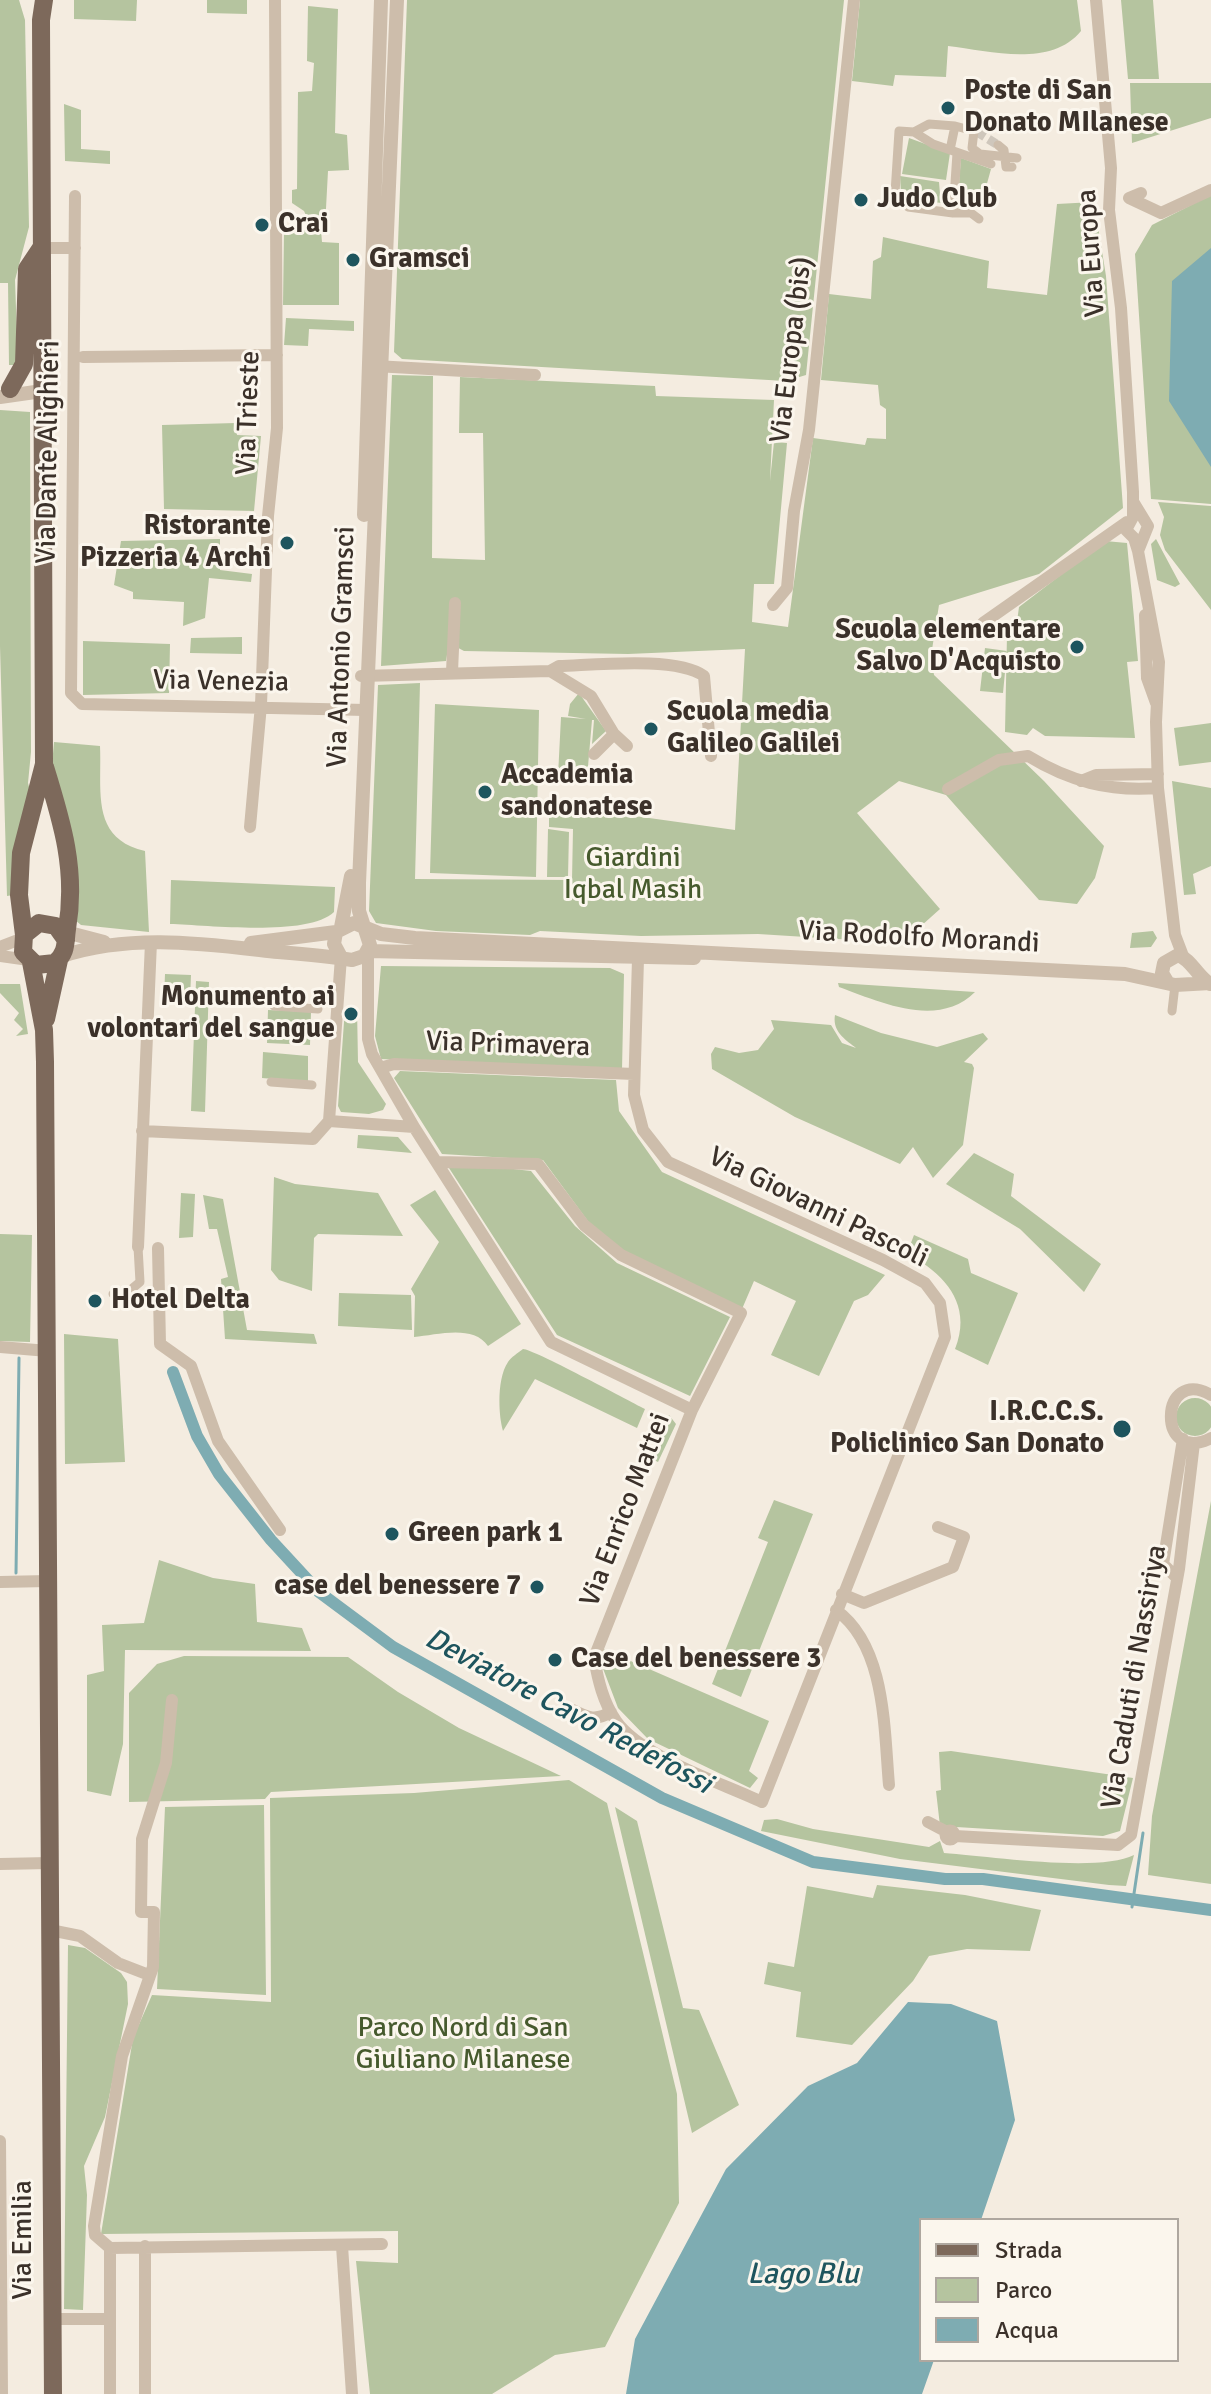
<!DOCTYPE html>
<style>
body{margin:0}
#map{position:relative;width:1211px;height:2394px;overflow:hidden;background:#f4ece0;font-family:Signika,sans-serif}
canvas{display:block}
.legend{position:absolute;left:919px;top:2218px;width:260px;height:144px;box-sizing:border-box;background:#fbf6ed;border:2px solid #aea79f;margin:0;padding:10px 14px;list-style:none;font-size:24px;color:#3b312a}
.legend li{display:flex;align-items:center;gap:16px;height:40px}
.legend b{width:40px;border:2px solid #aea79f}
</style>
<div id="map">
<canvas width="1211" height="2394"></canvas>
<ul class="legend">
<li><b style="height:10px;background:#7d695b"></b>Strada</li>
<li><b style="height:22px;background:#b5c49f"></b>Parco</li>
<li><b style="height:22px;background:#7eacb2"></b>Acqua</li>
</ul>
</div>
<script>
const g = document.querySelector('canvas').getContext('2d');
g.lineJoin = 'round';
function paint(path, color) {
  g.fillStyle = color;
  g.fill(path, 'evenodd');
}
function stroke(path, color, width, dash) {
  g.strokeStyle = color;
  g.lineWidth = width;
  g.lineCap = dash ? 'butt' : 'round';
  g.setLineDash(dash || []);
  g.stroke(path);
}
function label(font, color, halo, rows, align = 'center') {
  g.font = font + ' Signika,sans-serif';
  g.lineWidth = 6;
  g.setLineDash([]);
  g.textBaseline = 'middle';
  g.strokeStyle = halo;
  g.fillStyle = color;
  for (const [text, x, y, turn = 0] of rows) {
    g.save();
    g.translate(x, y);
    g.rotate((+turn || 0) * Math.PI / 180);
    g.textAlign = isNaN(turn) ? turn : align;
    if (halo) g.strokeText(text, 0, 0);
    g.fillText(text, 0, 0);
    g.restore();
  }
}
paint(new Path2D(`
 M0,0H19L25,20L29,227L15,280L18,365H9L8,283H0Z
 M74,0H137L136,21L74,19Z
 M207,0H247V14L207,13Z
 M407,0H844L806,375L786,381L402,359L394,352Z
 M860,0H1077L1081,31C1051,68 989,51 948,46L946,77L895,75L893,86L852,81Z
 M1121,0H1153L1159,79H1128Z
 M308,6L338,9L335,133L347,135L349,170L328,171L325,227L310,224L304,211L292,203V190L297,189L298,92L312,91L314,63L307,61Z
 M1130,83H1211V118L1132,143Z
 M64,104L81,110V149L110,151V164L65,161Z
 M909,138L950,153L946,180L902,174Z
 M961,158L991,169L980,209L957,208Z
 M900,176L939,182L940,194L950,195L949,204L911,199L901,193Z
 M1211,195V504L1151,499L1135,254L1152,225Z
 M1094,202L1106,276L1123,508L1039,574L939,605L931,656L934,675L1044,781L1104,846L1095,878L1077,904L1039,900L946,795L899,781L857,813L940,909L902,943L758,934L641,936L540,931L530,935L436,931L376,923L369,911L378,685L420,683L415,879L572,880L573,829L549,827V804L735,830L745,649L628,654L464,651L449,643L446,661L381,666L392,375L433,376L432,558L485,560L483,433H459L460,377L655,386L656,396L774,400L770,481L774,442L787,443L774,584H754L752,622L788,627L813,438L865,445L867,438L886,439V409L880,405L878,385L821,380L829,294L871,299L873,261L881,257L883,237L989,261L987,288L1047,295L1057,204Z
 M284,230H321L322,242L339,243V305H283Z
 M286,318L354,321V331L309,329L308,346L284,345Z
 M0,410L30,412L31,752L28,783L31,794L13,895L7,896L0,646Z
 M236,423L237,435L261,436L254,511L164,509L162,425Z
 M1158,502L1211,506V610L1165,550L1160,535L1164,517Z
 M220,539V570L252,574L251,582L209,578L205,618L183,626L184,602L133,599V592L114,585L121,541Z
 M1156,539L1180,584L1175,587L1157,580L1151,544Z
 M1105,541L1127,543L1138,661L1127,662L1135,738L1045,736L1033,728L1027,735L1005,732L1007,635L1016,629L1019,607Z
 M242,637V654L190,653L191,638Z
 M83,641L170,644L169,693L83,695Z
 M985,648L1007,651L1003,693L980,691Z
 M579,693L606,731L592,744L594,720H592L587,778L558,776L561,717L586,719L568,716L570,704Z
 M435,704L539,710L536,877L430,873Z
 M1211,723V762L1179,766L1174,728Z
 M54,742L100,746C102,791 90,838 145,851L149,932L81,925L75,920L52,765Z
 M1172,781L1211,788V866L1193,874L1196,894L1184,895Z
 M548,829L569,832L568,877H547Z
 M171,880L335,887L334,912C308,937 208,925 170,924Z
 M1153,931L1157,938L1151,947L1130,948L1132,933Z
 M381,966L610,968L624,974L622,1070L381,1059L375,1036Z
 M165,974L191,975L190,1000L164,999Z
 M196,981L209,982L205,1112L191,1111Z
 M838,983L975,992C938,1029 880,1002 839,987Z
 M0,984H20L28,1034L16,1036L23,1029L14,1020L19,1013L0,993Z
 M351,1006L357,1008L358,1062L386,1104L383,1110L369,1114L341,1112L338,1106L345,1008Z
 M268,1010L311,1012L310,1045L267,1043Z
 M835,1015L881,1033L937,1047L983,1033L988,1039L964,1062L972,1064L974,1068L963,1145L933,1178L913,1147L900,1164L795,1117L712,1069L711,1054L715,1047L739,1053L758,1050L774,1029L771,1020L831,1025L842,1043L856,1048C846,1040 832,1032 835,1015Z
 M263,1052L308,1056V1082L262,1078Z
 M400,1071L616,1080L619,1111L662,1172L885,1275L868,1295L854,1301L819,1376L771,1355L796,1301L754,1281L742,1309L622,1252L590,1224L543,1160L442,1154L394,1078Z
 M358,1135L398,1137L412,1153L357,1148Z
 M974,1153L1014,1174L1011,1196L1101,1264L1084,1292L1020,1229L946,1184Z
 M487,1166L531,1171L575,1226L617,1263L730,1317L690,1396L557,1335L449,1168Z
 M274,1177L295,1184L378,1193L403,1236L318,1234L314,1238L312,1291L279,1280L271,1270Z
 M435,1190L521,1324L488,1346C473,1324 437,1335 414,1337L415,1296L411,1289L439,1242L410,1205Z
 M181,1193L195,1194L193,1237L179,1238Z
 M203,1195L223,1199L247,1330L314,1334L317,1344L225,1339L221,1279L228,1277L217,1229H209Z
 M0,1234L32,1235L30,1342L0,1341Z
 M914,1235L968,1259L971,1273L1018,1293L988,1365L955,1349C973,1303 944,1274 907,1253Z
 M339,1293L411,1295L412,1330L338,1326Z
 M64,1334L118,1339L125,1462L65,1464Z
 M523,1349C533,1349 627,1400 645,1409L637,1428L535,1379L503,1431C498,1414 497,1378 508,1362C511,1357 518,1353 523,1349Z
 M1176 1417a19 19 0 1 1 38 0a19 19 0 1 1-38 0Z
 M669,1415L676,1424L658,1462L650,1458Z
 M774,1500L813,1514L741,1697L712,1684L768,1542L758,1538Z
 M1211,1501V1884L1148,1875L1152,1816Z
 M159,1560L213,1578L255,1584L257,1622L302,1628L311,1651L125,1650L123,1744L111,1796L87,1791V1675L104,1671L102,1625L144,1623Z
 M603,1649L769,1721L749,1771L758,1778L750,1788L648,1739L618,1708L599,1658Z
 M184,1656L348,1657L398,1692L459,1728L561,1776L271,1792L265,1799L129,1802V1693L157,1664Z
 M951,1751L1133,1778L1120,1831L1103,1836L940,1826L936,1791L941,1790L939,1752Z
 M569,1780L607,1803L677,2094L679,2203L605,2347L555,2355L492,2394H370L356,2261L398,2263V2231L101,2234L133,2038L152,1995L271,2002L270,1798L414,1793Z
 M264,1805L266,1995L157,1989L165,1807Z
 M615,1807L637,1821L683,2008L699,2010L739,2105L692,2133Z
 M777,1819L813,1829L929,1847L940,1841L944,1853C988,1856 1099,1873 1134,1855L1126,1886L1109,1885L900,1859L761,1831L764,1820Z
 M877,1885L965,1895L1041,1910L1030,1951L967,1949L929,1956L913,1981L852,2045L796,2037L801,1992L764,1984L768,1962L794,1967L807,1886L873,1898Z
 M68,1945L85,1948L121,1973L127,1982L128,2004L105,2117L84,2166L87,2195L83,2310L64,2309Z`), '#b5c49f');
paint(new Path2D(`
 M1211,248V467L1169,401L1172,281Z
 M908,2002L951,2004L997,2021L1015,2120L981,2220H921V2360H934L922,2394H626L635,2339L726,2169L808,2086L857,2063Z`), '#7eacb2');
stroke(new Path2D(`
 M16,1573L19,1358
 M1132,1907L1143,1833`), '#7eacb2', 3);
stroke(new Path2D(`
 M173,1372L197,1436L219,1474L271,1540L319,1592L393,1647L662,1798L813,1862L945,1879H983L1211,1910`), '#7eacb2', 12);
stroke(new Path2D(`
 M977,132L998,145`), '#cfc7bc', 9, [9, 4.5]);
stroke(new Path2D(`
 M955,126L974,131L972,148L980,154L1017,158
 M914,132L933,144L991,164
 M998,145L1004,150L1006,167H1012
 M891,192L908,207L953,213L957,153
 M895,193L899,131L914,132L929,124L955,126L950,150
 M953,213H971L979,219
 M274,1006L318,1009
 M1172,1011L1175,985
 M271,1082L312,1085
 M113,1294L128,1292L140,1282L138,1247`), '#cdbdab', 9);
stroke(new Path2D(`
 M1096,0L1111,168L1109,210L1121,308L1133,492V517L1126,530L1134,538L1138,551L1159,662L1156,722L1158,788L1175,935L1183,956
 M1141,193L1129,198L1161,213L1211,190
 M75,196L71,693L82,704L366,710
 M41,248H75
 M83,357L277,355
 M375,366L535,375
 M1134,503L1148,526L1138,551
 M773,605L787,588L794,511L809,430L854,0
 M1145,615L1147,678L1156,703
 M983,623L1127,522
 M550,671L559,666C594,665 677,656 704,676L711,756
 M452,672L455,603
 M361,676L550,671L591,696L614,734L627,746
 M594,754L614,734
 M1081,781L1096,775L1158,774
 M948,789L999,760L1028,756C1069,781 1109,792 1158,788
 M250,827L261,705L268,516L277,428L275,0
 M0,947L23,938
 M0,956L29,960
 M341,957L329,1121L414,1127L372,1054L368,1039V951
 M380,1068L394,1064L634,1074
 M414,1127L551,1342L692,1410L594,1658C598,1680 603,1702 616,1721C641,1757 722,1783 762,1802L945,1337L940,1303L925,1283L883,1260L668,1162L643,1130L634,1095L638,959
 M142,1131L313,1139L329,1121
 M437,1162L538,1164L584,1225L621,1255L741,1313L692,1410
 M138,1247L151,942
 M158,1248L160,1344L191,1366L218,1441L280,1530
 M0,1347L48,1351
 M1211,1395C1159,1365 1156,1466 1211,1438
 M1175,1576L1163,1564L1183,1439
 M0,1582L48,1581
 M842,1594L864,1603L953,1567L964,1537L938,1527
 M836,1610C886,1646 884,1729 889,1785
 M573,1710C588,1718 596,1721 611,1712
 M928,1822L947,1832
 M945.5 1835a4.5 4.5 0 1 1 9 0a4.5 4.5 0 1 1-9 0Z
 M955,1836L1118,1845L1131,1835L1179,1569L1194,1443
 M0,1864L50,1863
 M50,1930L80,1936L118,1963L149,1975
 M0,2141L2,2394
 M342,2246L352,2394
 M110,2248L95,2235L94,2226L122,2056L153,1967L154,1912H141L142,1839L166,1763L172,1700
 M52,2319H109
 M110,2394V2248L382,2244
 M145,2394V2246`), '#cdbdab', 12);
stroke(new Path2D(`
 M0,397L42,391
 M364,515L381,0
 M341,927L351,876
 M62,931L104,942
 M251,943L336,932
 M368,951L694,958
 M62,956C133,933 205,944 278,952C303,954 328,956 352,960L364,956L370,945L359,911V883L397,0
 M341,957L334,944L336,932L354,923L381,934L415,938L1125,974L1175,985L1211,983
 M1168,983L1162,973L1164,963L1178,955C1191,959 1197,976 1210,984`), '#cdbdab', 14);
stroke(new Path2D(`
 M10,389L24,364L27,269L41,248
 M45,767C62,822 77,870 67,929C65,943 67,953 55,963L36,965L23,952L24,935L39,923L56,926L66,940
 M24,935L19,895L21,853L44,764L41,20L44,0
 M31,962L44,1030L45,1062L53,2394
 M46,1019L59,960`), '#7d695b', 18);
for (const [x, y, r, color] of [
 [948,108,8,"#1e555e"],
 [861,200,8,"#1e555e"],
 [262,225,8,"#1e555e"],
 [353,260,8,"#1e555e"],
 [287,543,8,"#1e555e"],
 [1077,647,8,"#1e555e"],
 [651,729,8,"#1e555e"],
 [485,792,8,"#1e555e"],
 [351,1014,8,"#1e555e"],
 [95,1301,8,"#1e555e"],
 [1122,1429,10,"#1e555e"],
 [392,1534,8,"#1e555e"],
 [537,1587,8,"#1e555e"],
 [555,1660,8,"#1e555e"]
]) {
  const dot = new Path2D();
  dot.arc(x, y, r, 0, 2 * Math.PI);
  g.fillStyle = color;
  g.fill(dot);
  stroke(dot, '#fbf6ed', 3);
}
label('bold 28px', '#3b312a', '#fbf6ed', [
 ["Poste di San",964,92],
 ["Donato MIlanese",964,124],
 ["Judo Club",877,200],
 ["Crai",278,225],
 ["Gramsci",369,260],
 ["Ristorante",271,527,"right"],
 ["Pizzeria 4 Archi",271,559,"right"],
 ["Scuola elementare",1061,631,"right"],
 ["Salvo D'Acquisto",1061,663,"right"],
 ["Scuola media",667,713],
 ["Galileo Galilei",667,745],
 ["Accademia",501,776],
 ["sandonatese",501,808],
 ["Monumento ai",335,998,"right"],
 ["volontari del sangue",335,1030,"right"],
 ["Hotel Delta",111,1301],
 ["I.R.C.C.S.",1104,1413,"right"],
 ["Policlinico San Donato",1104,1445,"right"],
 ["Green park 1",408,1534],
 ["case del benessere 7",521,1587,"right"],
 ["Case del benessere 3",571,1660]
], 'left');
label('28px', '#3b312a', '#fbf6ed', [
 ["Via Europa",1092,253,-94],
 ["Via Europa (bis)",792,350,-83],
 ["Via Trieste",249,413,-88],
 ["Via Dante Alighieri",49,452,-89],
 ["Via Antonio Gramsci",342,647,-88],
 ["Via Venezia",221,682,1],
 ["Via Rodolfo Morandi",919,938,3],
 ["Via Primavera",508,1045,2],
 ["Via Giovanni Pascoli",818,1208,26],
 ["Via Enrico Mattei",626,1510,-69],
 ["Via Caduti di Nassiriya",1135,1677,-80],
 ["Via Emilia",24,2240,-90]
]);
label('28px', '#465a2d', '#fbf6ed', [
 ["Giardini",633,859],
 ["Iqbal Masih",633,891],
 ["Parco Nord di San",463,2029],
 ["Giuliano Milanese",463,2061]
]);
label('italic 30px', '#1e555e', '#fbf6ed', [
 ["Deviatore Cavo Redefossi",568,1712,28],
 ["Lago Blu",803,2275]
]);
</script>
